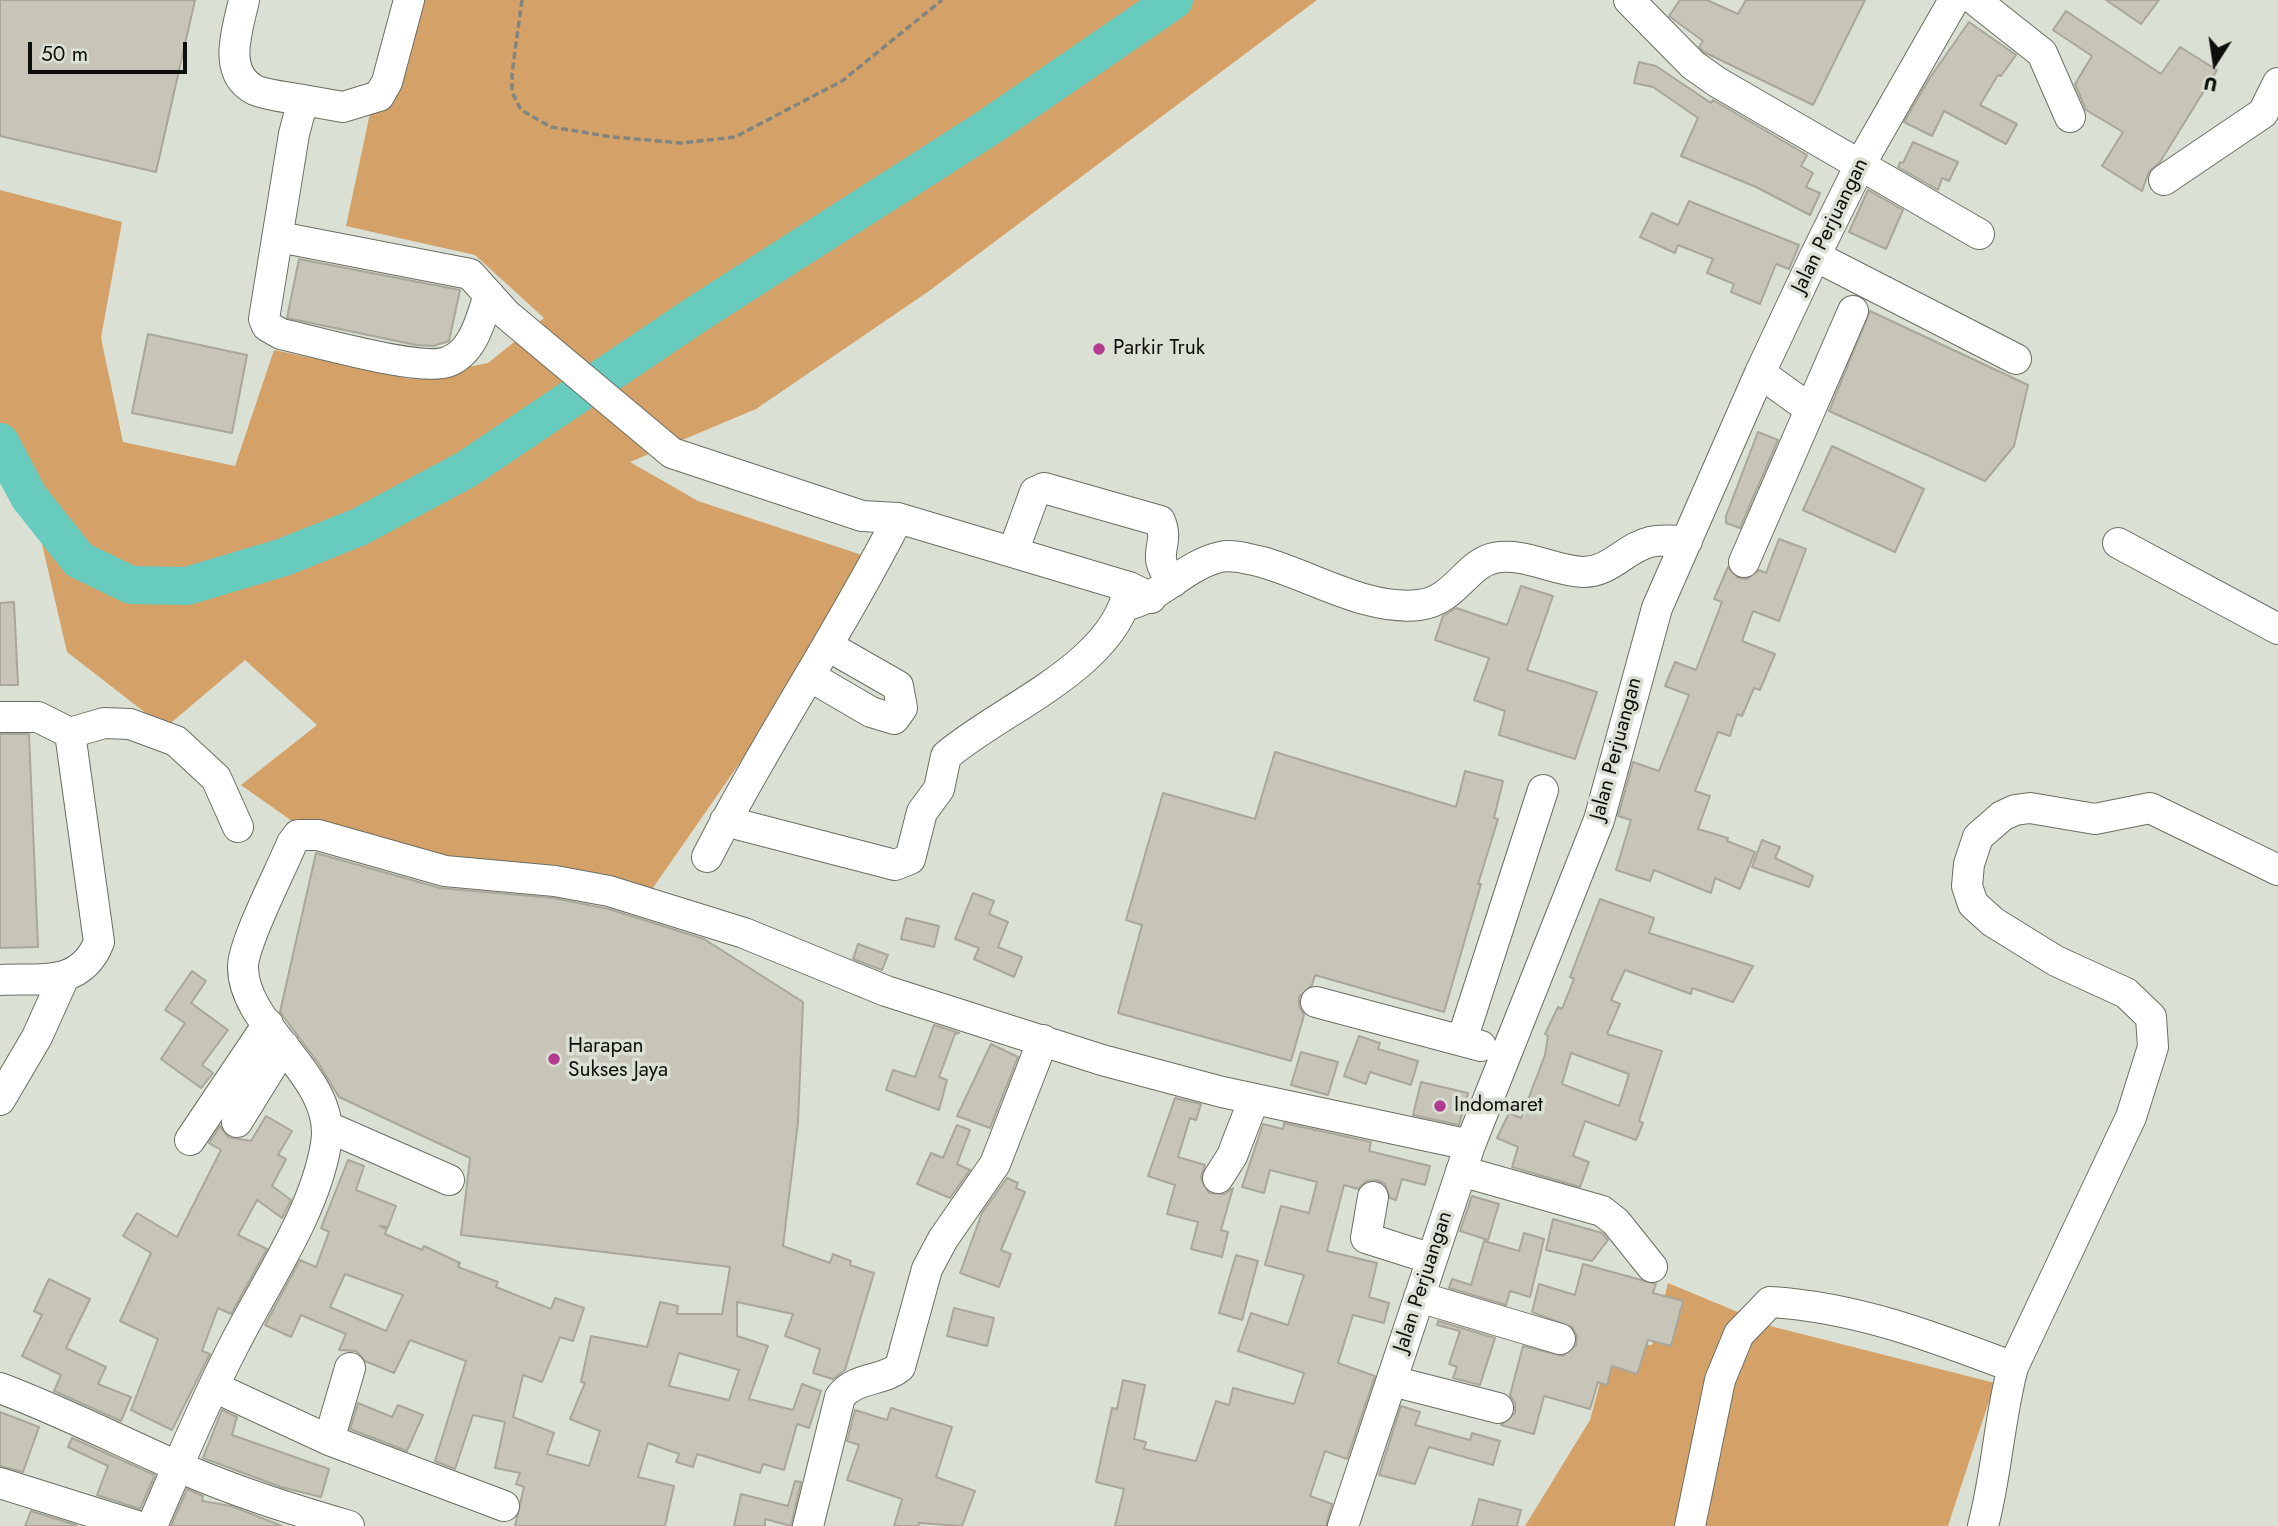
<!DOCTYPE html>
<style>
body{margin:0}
#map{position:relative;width:2278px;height:1526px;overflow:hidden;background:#dbe0d4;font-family:Jost,sans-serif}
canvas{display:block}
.north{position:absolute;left:2180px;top:28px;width:70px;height:70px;-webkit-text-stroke:5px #dbe0d4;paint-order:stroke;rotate:192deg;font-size:19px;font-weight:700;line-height:28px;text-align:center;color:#0d0f0b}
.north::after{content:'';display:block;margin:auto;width:24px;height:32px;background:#0d0f0b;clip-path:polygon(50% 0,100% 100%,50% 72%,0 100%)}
.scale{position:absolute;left:28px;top:42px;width:159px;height:32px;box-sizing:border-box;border:4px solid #0d0f0b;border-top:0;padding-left:9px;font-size:21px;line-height:24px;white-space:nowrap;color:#0d0f0b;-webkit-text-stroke:5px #dbe0d4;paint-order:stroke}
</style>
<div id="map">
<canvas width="2278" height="1526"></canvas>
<div class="north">U</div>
<div class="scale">50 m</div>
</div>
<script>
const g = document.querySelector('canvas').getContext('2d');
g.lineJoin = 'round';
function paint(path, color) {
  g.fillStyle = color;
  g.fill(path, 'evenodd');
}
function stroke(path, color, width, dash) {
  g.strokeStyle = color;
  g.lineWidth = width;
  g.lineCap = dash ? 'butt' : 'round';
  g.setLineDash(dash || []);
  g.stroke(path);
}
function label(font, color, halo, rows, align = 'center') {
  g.font = font + ' Jost,sans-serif';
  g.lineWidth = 7;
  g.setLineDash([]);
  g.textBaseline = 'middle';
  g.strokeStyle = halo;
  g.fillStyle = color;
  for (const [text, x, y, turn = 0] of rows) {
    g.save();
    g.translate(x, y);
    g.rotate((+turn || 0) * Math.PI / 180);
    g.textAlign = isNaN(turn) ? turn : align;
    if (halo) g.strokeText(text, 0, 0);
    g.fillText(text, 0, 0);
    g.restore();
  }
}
paint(new Path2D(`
 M394,0H1317L929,291L756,409L630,462L698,501L862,555L802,673L646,898L333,850L241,785L317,725L245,660L165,728L67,652L32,501L0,441V190L122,222L101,338L123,442L235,466L274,350L410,379L488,363L544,318L475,255L346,226ZM940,156L907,180L680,325Z
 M1668,1283L1774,1327L1995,1383L1948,1526H1525L1590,1420L1611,1342L1652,1345Z`), '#d4a169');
stroke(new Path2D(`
 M0,442L29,497L79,560L131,585L187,586L284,557L359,527L467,469L697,314L989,127L1174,0`), '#67ccbe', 38);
const building = new Path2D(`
 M0,0H195L156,172L0,136Z
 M1680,0H1707L1738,14L1746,0H1865L1813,105L1704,52L1699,47L1703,41L1669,16Z
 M2106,0H2159L2141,24Z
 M2066,11L2161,74L2180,47L2217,70L2160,162L2149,172L2142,191L2102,166L2123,132L2086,110L2075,84L2092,56L2053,30Z
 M1969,22L2016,55L2001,76L1998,75L1980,105L2017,124L2006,144L1944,111L1932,136L1904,122L1929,79Z
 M1639,62L1656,66L1711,103L1713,100L1807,155L1801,166L1813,173L1806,187L1820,193L1810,215L1756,187L1681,156L1698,118L1653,87L1634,83Z
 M1913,142L1958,162L1949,181L1942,178L1938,190L1898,167L1900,162L1903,163Z
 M1868,190L1903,210L1886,249L1849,232Z
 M1689,201L1799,245L1789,269L1776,264L1760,304L1731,292L1734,284L1707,273L1713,259L1678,245L1675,253L1640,237L1652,213L1678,225Z
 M299,259L460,290L449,341L433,346L416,345L287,318Z
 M1870,311L2028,385L2014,446L1985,481L1829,411Z
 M148,334L247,355L232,433L132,413Z
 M1758,432L1778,440L1740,528L1726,523V516Z
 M1832,446L1924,489L1895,552L1803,510Z
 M1779,539L1806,549L1779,621L1753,611L1742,641L1775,654L1760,690L1754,688L1742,716L1737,714L1730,736L1718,732L1695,791L1710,796L1698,829L1728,838L1727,841L1755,852L1740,889L1715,878L1711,893L1654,870L1650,881L1616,870L1631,820L1618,816L1633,762L1659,771L1689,695L1665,686L1675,662L1696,670L1722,602L1714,599L1728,567L1738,578L1747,579L1759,570L1766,573Z
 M1521,586L1553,596L1527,670L1597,692L1575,759L1499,735L1505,711L1474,700L1489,658L1435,640L1443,616L1456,608L1507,625Z
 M14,602L18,685H0V603Z
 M0,734H29L38,947L0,948Z
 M1275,752L1456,807L1465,771L1503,781L1494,818L1498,819L1478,884H1481L1444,1012L1315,975L1312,985L1299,997V1006L1304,1015L1291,1061L1118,1013L1142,925L1126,920L1163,793L1255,819Z
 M1762,840L1780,847L1775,858L1813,876L1809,887L1752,867Z
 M316,853L440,888L553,898L609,909L704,939L803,1002L798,1122L783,1246L830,1263L833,1254L851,1261L850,1265L874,1273L845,1370L833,1379L813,1373L820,1349L785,1336L793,1314L737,1302V1336L768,1346L749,1399L793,1410L802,1384L821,1391L809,1428L797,1424L784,1470L763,1464L760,1473L697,1454L693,1467L676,1462L679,1454L648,1443L638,1477L674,1486L665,1526H515L524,1487L516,1484L520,1473L495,1468L505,1422L473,1415L455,1469L435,1461L466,1361L410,1340L394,1373L365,1361L356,1351L339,1350L346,1334L301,1315L291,1337L265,1325L300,1260L316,1267L329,1232L321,1228L348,1160L364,1166L356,1190L396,1206L388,1227L380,1226L387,1229L385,1234L422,1250L424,1246L460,1263L458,1267L498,1282L496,1287L551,1309L555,1298L584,1308L573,1341L560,1337L542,1382L523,1375L513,1417L554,1433L547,1454L589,1466L600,1431L570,1419L585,1383L581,1382L591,1336L647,1347L660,1302L678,1306L677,1314H722L730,1267L461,1235L470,1158L339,1097L319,1064L280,1012ZM345,1274L403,1295L386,1331L330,1307ZM679,1353L739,1370L729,1400L669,1386Z
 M973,893L994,901L989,914L1008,922L998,947L1022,957L1014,977L974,959L979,948L955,939Z
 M1600,899L1654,918L1649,933L1753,966L1733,1002L1692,988L1691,994L1625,970L1611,1000L1620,1004L1607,1034L1662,1051L1639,1121L1643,1123L1636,1140L1585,1121L1573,1156L1589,1162L1580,1187L1512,1167L1518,1147L1497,1138L1509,1113L1521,1118L1545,1055L1548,1036L1545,1034L1558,1007L1562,1009L1574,979L1570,977ZM1571,1053L1629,1074L1619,1106L1562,1084Z
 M906,918L939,926L934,947L901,939Z
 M858,944L888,955L882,970L853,959Z
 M192,971L206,981L191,1003L228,1030L202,1065L213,1073L201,1088L161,1059L185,1023L165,1010Z
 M934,1025L959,1033L955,1034L939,1077L947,1080L939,1110L886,1090L893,1070L915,1077Z
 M1359,1036L1380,1043L1378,1049L1418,1061L1411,1085L1370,1072L1366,1084L1344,1076Z
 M991,1044L1018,1057L990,1128L957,1116Z
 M1301,1052L1338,1062L1328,1095L1291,1085Z
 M1421,1082L1468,1093L1459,1125L1413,1115Z
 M1175,1098L1201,1104L1196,1120L1190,1118L1178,1157L1205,1165L1201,1178L1209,1193L1225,1194L1233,1188L1221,1230L1228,1232L1222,1257L1191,1249L1198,1222L1167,1214L1175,1185L1148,1176Z
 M266,1116L292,1131L278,1155L286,1159L272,1186L291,1200L282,1218L257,1200L238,1235L267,1249L231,1314L218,1308L202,1351L210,1354L172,1430L131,1410L158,1339L120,1321L151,1253L123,1236L137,1213L177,1237L221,1150L209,1143L220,1126L228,1137L251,1141Z
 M1284,1123L1371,1142L1369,1151L1430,1166L1425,1185L1402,1179L1396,1200L1390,1198L1385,1184L1377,1180L1366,1181L1358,1189L1344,1185L1327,1251L1377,1263L1369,1297L1389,1303L1384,1323L1353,1315L1338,1363L1375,1376L1347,1459L1325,1451L1310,1496L1332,1504L1326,1526H1115L1124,1489L1096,1482L1112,1408L1117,1409L1123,1380L1145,1385L1134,1439L1146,1442L1144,1449L1196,1461L1216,1401L1229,1405L1233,1388L1294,1404L1304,1373L1238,1351L1251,1313L1288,1325L1304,1275L1265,1265L1281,1206L1309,1213L1317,1182L1270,1170L1264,1193L1242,1187L1263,1124L1283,1129Z
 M957,1125L970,1130L957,1164L970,1170L950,1198L917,1184L931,1153L943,1158Z
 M1007,1178L1018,1183L1016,1188L1025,1192L1001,1250L1011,1254L999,1287L960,1273L982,1213Z
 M1472,1196L1499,1204L1488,1240L1460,1231Z
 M1553,1219L1602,1233L1608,1240L1592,1261L1546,1250Z
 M1524,1233L1544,1239L1530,1297L1510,1291L1506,1305L1449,1288L1452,1279L1471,1285L1484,1241L1519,1251Z
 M1236,1255L1258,1261L1242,1320L1219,1313Z
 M1583,1264L1656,1284L1653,1293L1683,1301L1671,1346L1648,1340L1637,1374L1612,1366L1607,1385L1598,1382L1590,1409L1544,1396L1534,1434L1501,1425L1515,1413V1403L1510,1395L1523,1346L1563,1356L1576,1345L1577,1336L1572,1327L1532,1312L1539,1284L1575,1295Z
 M49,1279L90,1299L66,1348L106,1367L98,1384L131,1397L121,1421L54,1391L61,1375L22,1356L42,1315L34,1311Z
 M954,1308L994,1318L987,1346L947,1336Z
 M1438,1321L1495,1338L1480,1385L1453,1378L1457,1367L1449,1364L1460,1331L1437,1325Z
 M358,1403L392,1417L398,1405L423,1415L407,1451L350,1429Z
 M1401,1406L1420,1412L1415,1425L1470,1440L1472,1433L1500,1441L1493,1465L1429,1447L1415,1484L1379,1475Z
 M891,1408L952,1427L936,1477L975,1491L962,1526L919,1523L918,1526H894L902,1499L847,1480L859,1445L847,1441L855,1410L887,1420Z
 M222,1410L237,1417L232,1435L329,1469L321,1497L281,1487L203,1458Z
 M0,1412L39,1427L23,1472L0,1466Z
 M72,1438L155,1475L140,1509L97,1495L108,1466L68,1447Z
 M795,1481L801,1482L791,1526L765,1519V1526H734L741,1494L788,1506Z
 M187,1489L203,1496L202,1501L231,1506L282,1526H171Z
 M1479,1499L1521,1510L1517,1526H1472Z
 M31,1511L76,1525L77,1526H25Z`);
paint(building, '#c7c5b8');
stroke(building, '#a9a69a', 2);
const minor = new Path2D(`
 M244,0C238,28 221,73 255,90C269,96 288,97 303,100L294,134L264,319L267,326L281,334C314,341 420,372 447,362C474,353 481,318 489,295
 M1629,0L1693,65L1717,82L1979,234
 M1975,0L2042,53L2070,117
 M303,100L343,107L379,96L387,82L409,0
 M2164,180L2263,113L2278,83
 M279,237L470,274L506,314L672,453L862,516L898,518L1129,587L1151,598
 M1815,256L2016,359
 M1760,373L1810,409
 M2118,543L2278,629
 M1013,552L1035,492L1044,488L1160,521C1171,547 1148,553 1173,582
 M1744,562L1853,311
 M1131,604C1164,594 1186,565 1220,557C1234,554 1248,559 1262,562C1312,576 1367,611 1419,605C1455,601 1466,564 1494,558C1525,552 1553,571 1583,572C1611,572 1625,548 1650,542C1661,539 1675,541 1687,541
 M811,677L871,712L894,719L902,708L898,686L828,646
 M0,717H38L70,733L104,723L130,724L176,741L216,778L238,827
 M725,821L895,865L910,859L922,812L939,789L946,756C1000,709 1116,666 1129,587
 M707,857C766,741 839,634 898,518
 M0,980C42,978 81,987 99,942L70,733
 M1316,1002L1481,1046
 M1462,1040L1543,790
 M0,1100L37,1037L64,977
 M237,1122L284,1046
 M328,1127L449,1180
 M190,1140L268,1024
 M1461,1171L1602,1211L1616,1222L1652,1267
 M1218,1178L1232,1156L1254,1099
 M1373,1197L1366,1238L1432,1259
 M1419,1297L1560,1339
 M1392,1381L1498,1408
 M214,1387L329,1440L504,1506
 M0,1388C61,1411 118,1440 177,1466C233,1491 291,1509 349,1526
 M329,1440L350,1368
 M0,1483L137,1526
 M152,1526C178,1466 203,1405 233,1347C264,1285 315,1213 326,1144C338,1076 242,1028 243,966C244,941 281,870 292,843L298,835H318L445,871L555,881L609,891L744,933L886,991L1102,1060L1222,1092L1470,1145
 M808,1526L840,1397C856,1376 882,1382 900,1367L927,1269L943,1239L995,1164L1043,1040
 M1343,1526L1470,1145L1599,820L1657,608L1760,373L1815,256L1861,163L1954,0
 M1690,1526L1720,1380L1739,1334L1770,1302C1856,1307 1934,1337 2013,1367
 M1983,1526C1997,1473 1999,1419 2013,1367L2131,1117L2153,1047L2151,1017L2126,993L2056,961L1993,922L1973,904L1967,886L1969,864L1978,837L2002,816L2015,810L2030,808L2095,819L2150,808L2278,870`);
stroke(minor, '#6a6f63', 32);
stroke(new Path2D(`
 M522,0L512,73V92L521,110L551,127L612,137L682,143L735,137L842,81L942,0`), '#82857d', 3.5, [7, 3.5]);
stroke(minor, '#fff', 30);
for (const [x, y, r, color] of [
 [1099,349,7,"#b23b91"],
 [554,1059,7,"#b23b91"],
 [1440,1106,7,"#b23b91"]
]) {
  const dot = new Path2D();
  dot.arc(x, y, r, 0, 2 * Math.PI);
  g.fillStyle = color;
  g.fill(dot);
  stroke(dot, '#dbe0d4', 2.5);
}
label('21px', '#0d0f0b', '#dbe0d4', [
 ["Jalan Perjuangan",1831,226,-64],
 ["Jalan Perjuangan",1617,749,-75],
 ["Jalan Perjuangan",1424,1282,-72]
]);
label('21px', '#0d0f0b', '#dbe0d4', [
 ["Parkir Truk",1113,349],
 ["Harapan",568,1047],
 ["Sukses Jaya",568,1071],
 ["Indomaret",1454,1106]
], 'left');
</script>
